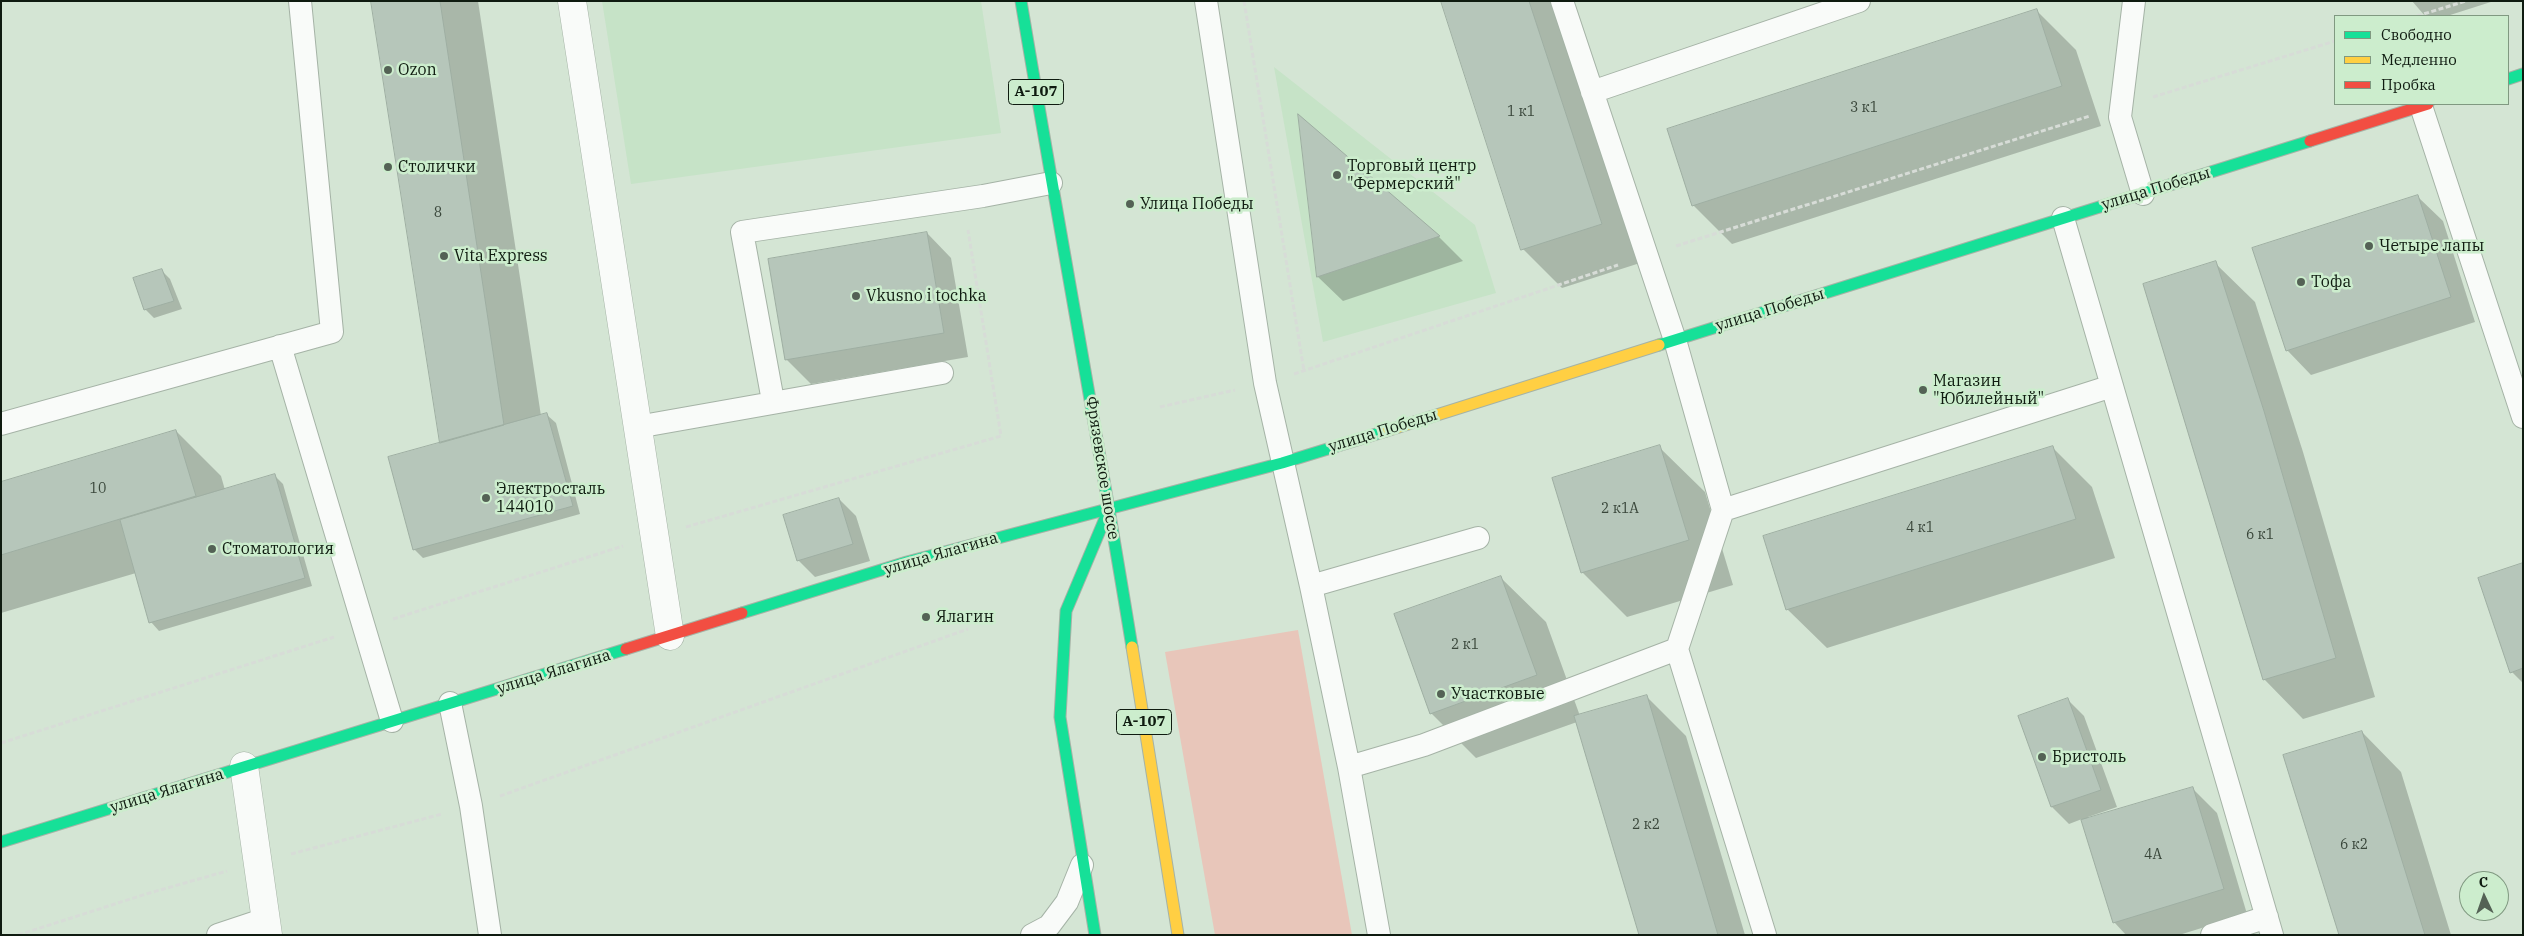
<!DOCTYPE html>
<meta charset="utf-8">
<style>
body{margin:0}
#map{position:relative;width:2524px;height:936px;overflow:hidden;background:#d4e5d4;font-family:"IBM Plex Serif",serif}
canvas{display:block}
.frame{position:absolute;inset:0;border:2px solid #0f1b10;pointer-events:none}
.legend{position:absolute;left:2334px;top:15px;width:175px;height:90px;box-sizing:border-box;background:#ccedcd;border:1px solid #809981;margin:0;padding:6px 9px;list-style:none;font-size:15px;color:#0f1b10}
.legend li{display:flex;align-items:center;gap:10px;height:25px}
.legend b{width:25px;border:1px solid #809981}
.north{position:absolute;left:2459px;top:871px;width:50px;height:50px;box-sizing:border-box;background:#ccedcd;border:1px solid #809981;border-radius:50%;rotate:357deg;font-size:14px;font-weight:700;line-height:20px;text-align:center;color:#0f1b10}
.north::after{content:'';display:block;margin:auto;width:18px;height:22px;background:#546255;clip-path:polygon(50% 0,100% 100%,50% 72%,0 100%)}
</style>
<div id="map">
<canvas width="2524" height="936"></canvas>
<div class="frame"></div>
<ul class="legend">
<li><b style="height:6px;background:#16e098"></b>Свободно</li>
<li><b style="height:6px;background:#ffcf43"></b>Медленно</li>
<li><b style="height:6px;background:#f24e42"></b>Пробка</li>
</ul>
<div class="north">С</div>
</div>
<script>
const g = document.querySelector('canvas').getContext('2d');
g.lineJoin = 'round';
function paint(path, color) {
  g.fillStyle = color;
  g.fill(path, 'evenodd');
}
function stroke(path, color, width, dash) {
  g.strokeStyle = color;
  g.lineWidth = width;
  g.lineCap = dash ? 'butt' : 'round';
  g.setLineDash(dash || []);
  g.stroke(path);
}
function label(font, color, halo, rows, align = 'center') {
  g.font = font + ' "IBM Plex Serif",serif';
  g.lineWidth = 5;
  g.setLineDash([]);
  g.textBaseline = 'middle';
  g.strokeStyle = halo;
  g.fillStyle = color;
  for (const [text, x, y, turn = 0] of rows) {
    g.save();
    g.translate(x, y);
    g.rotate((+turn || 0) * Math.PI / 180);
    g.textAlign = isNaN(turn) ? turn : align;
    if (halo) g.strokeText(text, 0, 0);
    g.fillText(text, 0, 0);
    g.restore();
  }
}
paint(new Path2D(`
 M602,1H981L1001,133L631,184Z
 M1274,67L1475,225L1496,293L1323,342Z`), '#c6e3c7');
paint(new Path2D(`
 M1298,630L1352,935H1215L1165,652Z`), '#e8c6ba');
paint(new Path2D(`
 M372,1H478L541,416L547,415L556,423L580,514L423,558L414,549L443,443Z
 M1442,1H1555L1640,263L1562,288L1523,249Z
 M2412,1H2494L2447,16H2425Z
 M2037,11L2076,50L2101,126L1732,244L1693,205Z
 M1300,117L1439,237L1463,261L1343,301L1318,277Z
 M2418,197L2443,221L2475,322L2311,375L2287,350Z
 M927,233L951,258L968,357L811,384L786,359Z
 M2215,263L2255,302L2303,452L2375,697L2303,719L2264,679Z
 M162,271L170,279L182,309L154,318L145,309Z
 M176,431L221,476L225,490L274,475L283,484L312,586L159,631L151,622L136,573L1,613V483Z
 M1659,447L1705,492L1733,585L1627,617L1582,572Z
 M2053,448L2092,487L2115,558L1827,648L1787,609Z
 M839,499L856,516L870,561L815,577L798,560Z
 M2523,564V683L2512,672Z
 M1500,577L1546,622L1580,716L1646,696L1686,736L1745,935H1640L1577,722L1476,758L1431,713Z
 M2067,699L2084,716L2117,807L2088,817L2089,819L2192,788L2217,813L2247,914L2179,935H2126L2114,922L2082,819L2069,824L2052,807L2020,717Z
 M2362,732L2401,772L2451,935H2340Z`), '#0003');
const building = new Path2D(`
 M371,1H440L504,425L440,443Z
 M1441,1H1529L1602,224L1521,250Z
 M2037,9L2062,86L1692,206L1667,129Z
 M1298,114L1440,236L1317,277Z
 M2418,195L2451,297L2286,351L2252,248Z
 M927,232L944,333L785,360L768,259Z
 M2216,261L2264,411L2336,658L2263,680L2143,284Z
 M162,269L174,301L144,310L133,278Z
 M547,413L573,506L413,550L388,457Z
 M176,430L196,496L1,555V482Z
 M1660,445L1689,540L1581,573L1552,478Z
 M2053,446L2076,519L1786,610L1763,536Z
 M275,474L305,578L149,623L120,520Z
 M839,498L853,544L797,561L783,515Z
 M2523,563V668L2510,673L2478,578Z
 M1501,576L1537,675L1430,714L1394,614Z
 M1647,695L1718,935H1639L1574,716Z
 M2068,698L2101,790L2051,807L2018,716Z
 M2362,731L2425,935H2339L2283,755Z
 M2193,787L2224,889L2113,923L2081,820Z`);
paint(building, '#b6c6ba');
stroke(building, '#9eaea2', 1);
const lane = new Path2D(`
 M1206,1L1265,383L1311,586L1349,767L1379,935
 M1562,1L1675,340L1723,510
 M2134,1L2120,117L2143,194
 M1592,92L1859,1
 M2421,106L2523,417
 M2063,218L2272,935
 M280,346L392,721
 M773,401L742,232L983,196L1051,183
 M1,424L332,332L300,1
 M637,427L942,373
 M1311,586L1478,538
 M1677,649L1723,510L2112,386
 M450,703L471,806L490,935
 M1349,767L1424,745L1677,649L1765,935
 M218,935L266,919
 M1032,935L1049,926L1067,902L1082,865
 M2212,935L2267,917`);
const street = new Path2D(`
 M572,1L670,636
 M244,766L268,935`);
const fast = new Path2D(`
 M1021,1C1057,217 1097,431 1132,647
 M2508,79L2523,74
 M1659,345L2310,141
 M742,613L907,562L1282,463L1386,431
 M1,842L626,649
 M1095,935L1060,717L1066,611L1109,509`);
const slow = new Path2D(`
 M1386,431L1659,345
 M1132,647L1178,935`);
const jam = new Path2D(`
 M2310,141L2428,104
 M626,649L742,613`);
stroke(lane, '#a5b3a6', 24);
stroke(street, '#a5b3a6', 29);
stroke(fast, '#a5b3a6', 13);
stroke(slow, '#a5b3a6', 13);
stroke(jam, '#a5b3a6', 13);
stroke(new Path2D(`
 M1244,1L1304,371
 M2417,16L2466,1
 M2153,97L2335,41
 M1676,246L2090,116
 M1294,374L1618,265
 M1160,407L1235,390
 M686,527L1001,436L968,230
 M393,619L623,546
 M1,743L334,637
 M500,796L968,629
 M291,854L442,814
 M18,935L146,894L227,871`), '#d7dcd7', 3, [5, 2.5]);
stroke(lane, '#f9fbf9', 22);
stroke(street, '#f9fbf9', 28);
stroke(fast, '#16e098', 11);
stroke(slow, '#ffcf43', 11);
stroke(jam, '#f24e42', 11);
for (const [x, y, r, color] of [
 [388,70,5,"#546255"],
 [388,167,5,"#546255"],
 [1337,175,5,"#546255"],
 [1130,204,5,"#546255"],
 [2369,246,5,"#546255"],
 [444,256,5,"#546255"],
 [2301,282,5,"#546255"],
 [856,296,5,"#546255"],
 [1923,390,5,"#546255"],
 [486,498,5,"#546255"],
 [212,549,5,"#546255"],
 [926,617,5,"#546255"],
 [1441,694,5,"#546255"],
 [2042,757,5,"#546255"]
]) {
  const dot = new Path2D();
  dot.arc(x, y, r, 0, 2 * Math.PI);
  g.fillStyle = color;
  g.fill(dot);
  stroke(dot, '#ccedcd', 2);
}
label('14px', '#39463a', null, [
 ["3 к1",1864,108],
 ["1 к1",1521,112],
 ["8",438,213],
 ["10",98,489],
 ["2 к1А",1620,509],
 ["4 к1",1920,528],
 ["6 к1",2260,535],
 ["2 к1",1465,645],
 ["2 к2",1646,825],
 ["6 к2",2354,845],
 ["4А",2153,855]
]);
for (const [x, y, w] of [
 [1036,92,55],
 [1144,722,55]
]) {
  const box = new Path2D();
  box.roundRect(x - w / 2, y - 12.5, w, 25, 4);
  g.fillStyle = '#ccedcd';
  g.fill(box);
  stroke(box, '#0f1b10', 1);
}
label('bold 15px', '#0f1b10', null, [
 ["А-107",1036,92],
 ["А-107",1144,722]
]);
label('16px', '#0f1b10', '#ccedcd', [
 ["Ozon",398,70],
 ["Торговый центр",1347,166],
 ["\"Фермерский\"",1347,184],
 ["Столички",398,167],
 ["Улица Победы",1140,204],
 ["Четыре лапы",2379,246],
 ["Vita Express",454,256],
 ["Тофа",2311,282],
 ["Vkusno i tochka",866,296],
 ["Магазин",1933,381],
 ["\"Юбилейный\"",1933,399],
 ["Электросталь",496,489],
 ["144010",496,507],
 ["Стоматология",222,549],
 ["Ялагин",936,617],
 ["Участковые",1451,694],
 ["Бристоль",2052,757]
], 'left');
label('16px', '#0f1b10', '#ccedcd', [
 ["улица Победы",2156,189,-17],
 ["улица Победы",1770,310,-17],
 ["улица Победы",1383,431,-17],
 ["Фрязевское шоссе",1102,468,81],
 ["улица Ялагина",941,554,-16],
 ["улица Ялагина",554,672,-17],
 ["улица Ялагина",167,791,-17]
]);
</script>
